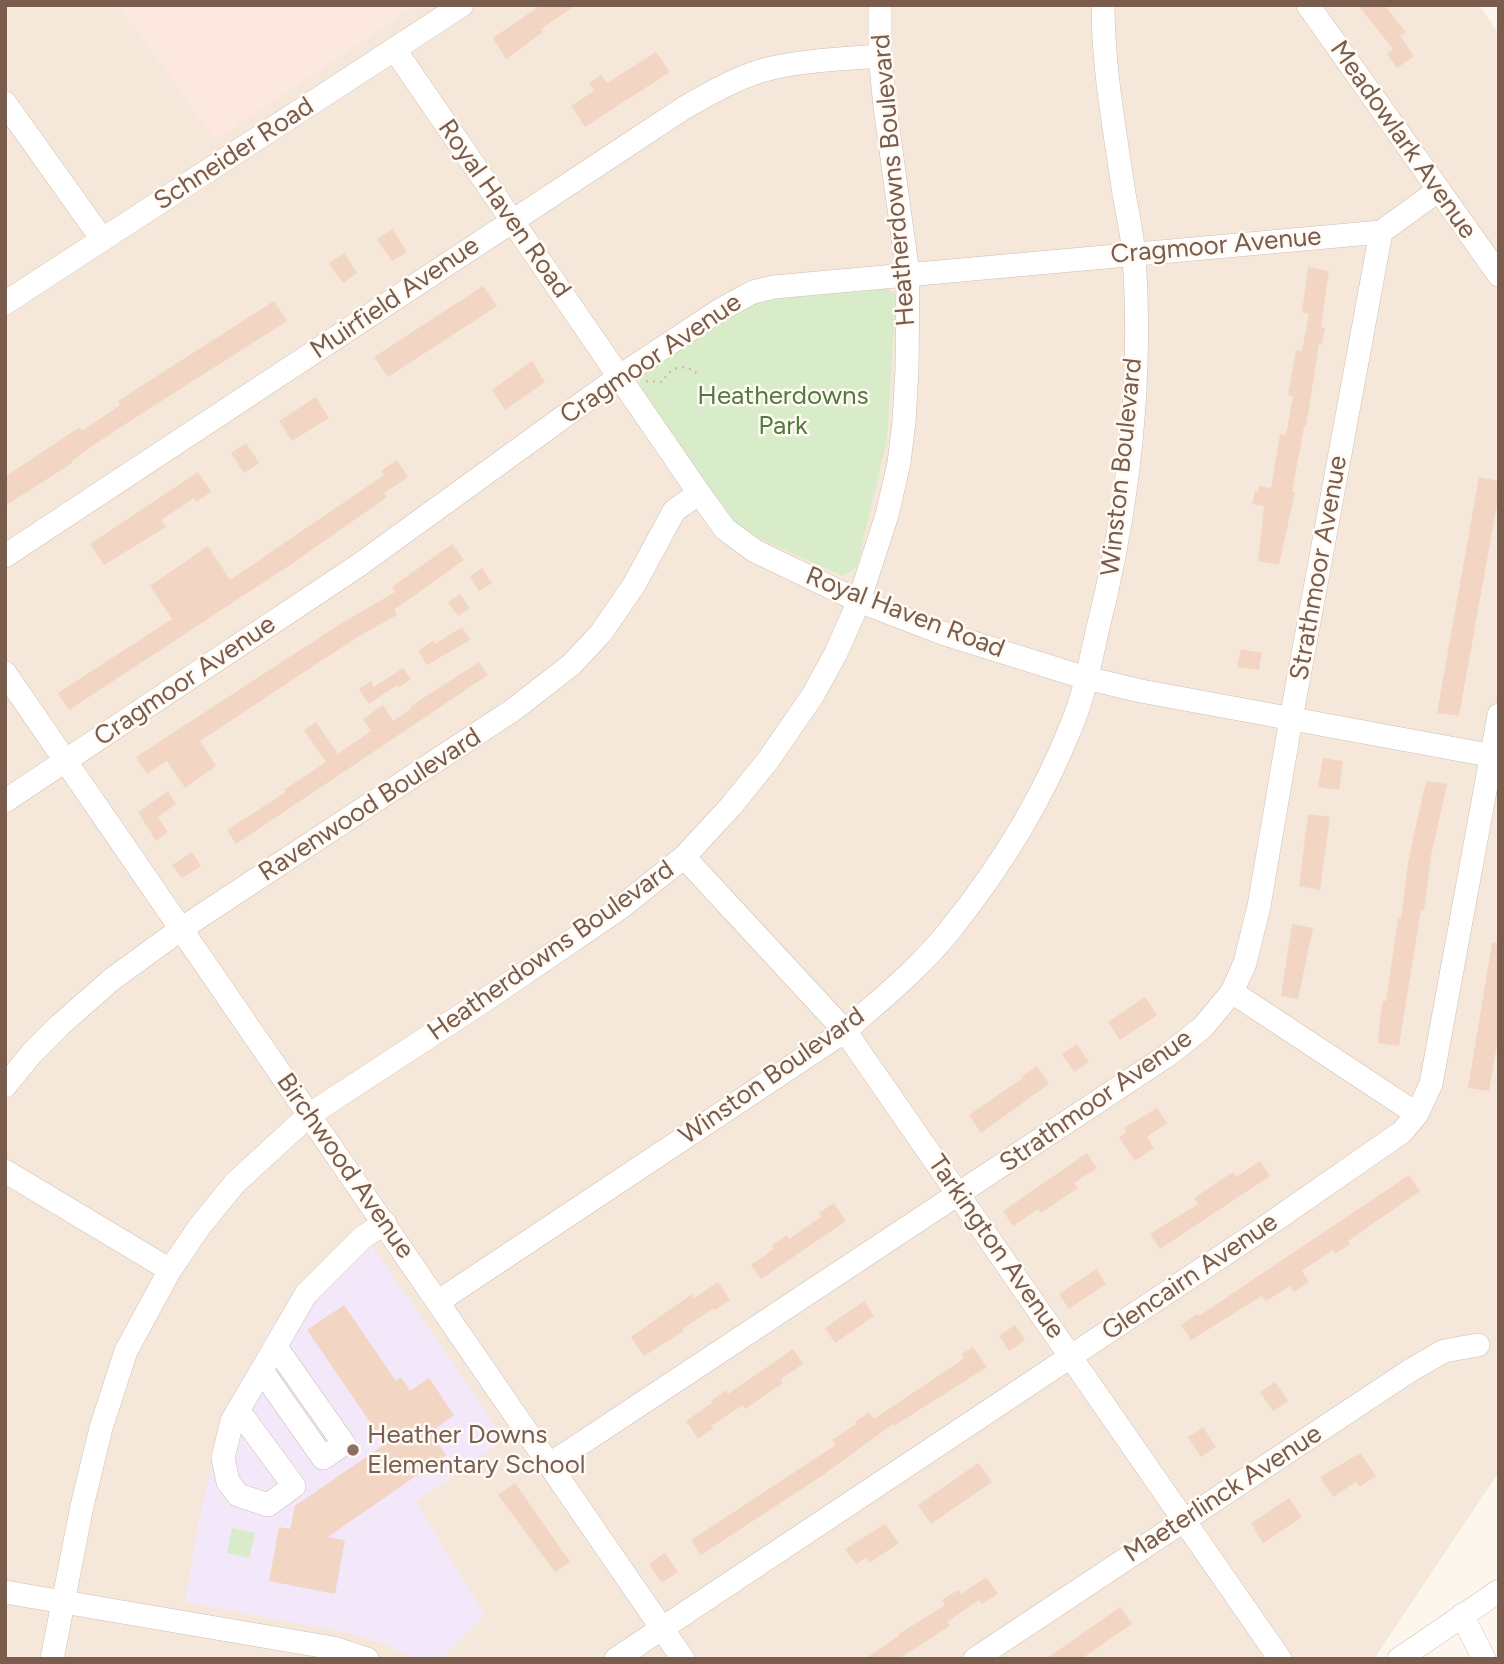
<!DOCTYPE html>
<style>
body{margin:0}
#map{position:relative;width:1504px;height:1664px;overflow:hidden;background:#fdf6ec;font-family:Figtree,sans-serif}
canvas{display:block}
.frame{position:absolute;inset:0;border:7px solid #7a5c4d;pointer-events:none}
</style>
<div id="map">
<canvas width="1504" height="1664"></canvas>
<div class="frame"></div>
</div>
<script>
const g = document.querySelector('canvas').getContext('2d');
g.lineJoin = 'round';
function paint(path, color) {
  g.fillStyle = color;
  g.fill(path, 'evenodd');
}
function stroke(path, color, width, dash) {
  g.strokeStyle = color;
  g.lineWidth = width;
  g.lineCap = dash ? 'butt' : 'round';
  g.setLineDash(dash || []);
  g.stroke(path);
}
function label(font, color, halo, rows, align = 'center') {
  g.font = font + ' Figtree,sans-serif';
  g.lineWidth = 5;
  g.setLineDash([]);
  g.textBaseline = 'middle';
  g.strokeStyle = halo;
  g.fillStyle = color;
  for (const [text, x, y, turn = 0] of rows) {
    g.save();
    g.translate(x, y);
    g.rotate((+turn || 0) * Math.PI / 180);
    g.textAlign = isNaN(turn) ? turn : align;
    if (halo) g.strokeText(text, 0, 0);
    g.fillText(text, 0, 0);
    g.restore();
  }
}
paint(new Path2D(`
 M5,5H119L216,139L414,5H1479L1499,34V1472L1374,1659H5Z`), '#f5e8da');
paint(new Path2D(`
 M119,5H414L216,139Z`), '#fde8e0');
paint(new Path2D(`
 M359,1227L505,1439L416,1502L485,1615L441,1659H415L382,1643L348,1633L185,1602L200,1515L226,1408L271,1327L314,1272Z`), '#f3e8fa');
paint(new Path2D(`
 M885,287L896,295L887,439L857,567L843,576L734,527L639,387L641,373L757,299Z
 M232,1528L255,1533L249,1558L227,1553Z`), '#d8ecc9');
paint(new Path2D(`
 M541,5H576L541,29L543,32L506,59L493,38Z
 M1358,5H1384L1406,32L1400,36L1414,56L1397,68L1387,54L1393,49Z
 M656,52L670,72L585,127L571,106L594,91L589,83L601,75L607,83Z
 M392,229L407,252L392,261L377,239Z
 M344,253L357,273L343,283L329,263Z
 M1308,267L1329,271L1321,327L1325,328L1322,345L1319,344L1306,427H1304L1292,492H1295L1279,565L1258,561L1264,506L1252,504L1255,491L1258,492L1259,486L1271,488L1280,434L1286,435L1293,396L1288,395L1296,350L1302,351L1309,314L1302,312Z
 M483,286L497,306L388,377L374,357Z
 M274,301L287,321L130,421L92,446L71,462L72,463L5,506V477L80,427L82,431L120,405L118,401Z
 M532,361L545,382L505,410L492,390Z
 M316,397L329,418L292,441L279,421Z
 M246,443L259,463L244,473L231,453Z
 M397,460L408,477L384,493L387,497L296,561L69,710L58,693L172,619L150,586L208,546L230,580L384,475L381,471Z
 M198,472L211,492L196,502L194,498L161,520L166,527L104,565L90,544Z
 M1479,477L1499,481V493L1459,716L1437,713Z
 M452,544L464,560L394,610L397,615L356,638L200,741L216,766L185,788L167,761L147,774L136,757L337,626L395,592L392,587Z
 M482,568L492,583L479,591L470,576Z
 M460,594L470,608L458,616L448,602Z
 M462,627L470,640L427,665L418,651L433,641L435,644Z
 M1241,649L1262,653L1259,670L1237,667Z
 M479,662L488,675L236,844L227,830L286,792L284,790L326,762L304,730L316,722L338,754L371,731L363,719L383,705L393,721L412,708L411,706Z
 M403,668L411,679L399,687L397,685L369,704L359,689L371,681L374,687Z
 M1323,758L1343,761L1339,790L1318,787Z
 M1426,781L1447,784L1431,856L1424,911L1421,910L1399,1046L1378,1043L1380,1018L1383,1001H1386L1398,918L1401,919L1408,862Z
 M168,791L176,804L158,817L168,832L156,841L138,812Z
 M1308,814L1330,817L1320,890L1299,886Z
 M192,852L201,866L182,878L172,865Z
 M1292,924L1313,928L1298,999L1281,996Z
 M1492,943H1499V1032L1489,1091L1468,1088Z
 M1145,997L1157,1015L1120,1040L1108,1022Z
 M1077,1044L1089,1062L1074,1072L1062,1054Z
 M1037,1066L1049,1084L981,1133L969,1115L1023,1078L1022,1076Z
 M1157,1108L1167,1123L1147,1137L1154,1148L1135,1161L1119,1137L1127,1132L1124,1128Z
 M1087,1153L1097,1168L1074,1183L1078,1188L1041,1213L1038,1209L1013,1226L1003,1211Z
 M1260,1161L1270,1176L1160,1249L1150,1234L1198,1204L1194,1198L1233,1172L1236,1177Z
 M1409,1175L1420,1191L1348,1241L1350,1244L1335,1254L1333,1250L1302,1271L1309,1282L1294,1292L1290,1286L1266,1301L1262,1296L1191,1340L1181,1325L1197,1314L1199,1316Z
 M834,1203L846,1221L761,1279L751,1265L774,1249L772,1245L787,1235L789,1239L821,1217L819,1213Z
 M1096,1269L1106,1284L1069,1309L1059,1294Z
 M718,1282L730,1300L715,1310L714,1308L682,1329L684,1331L644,1356L631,1337L692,1294L694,1298Z
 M864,1301L874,1316L835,1343L825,1328Z
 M344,1305L396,1381L401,1377L410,1391L429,1378L454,1415L436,1428L443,1438L437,1442L446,1455L328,1537L345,1540L335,1594L269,1581L279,1527L290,1529L295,1506L385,1444L307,1330Z
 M1015,1325L1025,1340L1009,1351L999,1336Z
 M973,1347L987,1367L894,1426L893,1424L823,1475L701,1555L691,1540L836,1445L832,1440L856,1424L855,1422L869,1412L874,1419L953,1366L964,1358L962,1354Z
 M793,1349L803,1364L781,1379L783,1383L745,1409L743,1405L711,1426L713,1429L698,1439L686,1421L712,1403L711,1401L726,1390L728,1394Z
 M1275,1382L1288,1401L1273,1411L1260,1392Z
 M1203,1427L1216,1447L1201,1457L1188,1437Z
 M1360,1453L1376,1476L1360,1487L1356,1482L1333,1497L1320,1477Z
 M978,1463L992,1482L931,1524L918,1505Z
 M515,1483L570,1562L555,1572L498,1495Z
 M1289,1498L1302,1517L1263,1543L1251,1523Z
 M885,1524L899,1543L869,1563L866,1558L856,1564L845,1549Z
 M665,1553L678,1572L662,1583L649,1564Z
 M986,1577L998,1594L982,1604L979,1600L947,1622L950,1626L898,1659H865L900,1635L899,1634L945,1605L942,1600L958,1590L961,1594Z
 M1120,1607L1132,1624L1081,1659H1046Z`), '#f3d5c3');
const minor = new Path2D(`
 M1308,5L1499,275
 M395,50L699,493L725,529L755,551L859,601L945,634L1086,678L1141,691L1499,757
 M5,103L102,239
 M5,303L462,5
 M5,556L684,108C712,92 741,75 772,68C807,60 844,59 880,56
 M5,673L683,1659
 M5,801L359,565L620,376L720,310L753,292L774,287L1381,232L1439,190
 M684,857L845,1031L1280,1659
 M1232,992L1417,1114
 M5,1086L32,1053L60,1025L111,980L181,929L513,710L571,665L601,633L634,585L674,511L699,493
 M5,1171L170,1270
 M439,1301L845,1031C881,999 920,968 950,930C1000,868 1043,798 1072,724C1084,695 1090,663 1097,632C1128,510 1143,381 1134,255C1132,235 1128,214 1124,194C1115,131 1103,69 1103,5
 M262,1371L323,1458L344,1444L276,1347
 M238,1410L294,1486L268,1505L238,1495L228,1482L223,1458L232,1421L306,1294L363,1237L385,1223
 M550,1464L1168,1055L1203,1027L1232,992L1245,963L1259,906L1291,719L1381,232
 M5,1592L333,1648L367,1659
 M1462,1615L1484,1659
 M52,1659L82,1506L101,1428L126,1351L170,1270L200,1226L235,1183L309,1115L488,998L620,908L684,857L732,805L769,759L813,695L836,653L859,601L887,515L899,463L904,421L907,369L908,274L885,107L880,56V5
 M616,1659L1258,1232L1402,1132L1417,1114L1431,1084L1499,715
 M975,1659L1411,1370L1444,1351L1478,1345
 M1399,1659L1499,1591`);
stroke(minor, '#d1beb0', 24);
stroke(new Path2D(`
 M646,381L662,382C670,367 686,361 699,376`), '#d9b8a5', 2.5, [2, 5]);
stroke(minor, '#fff', 23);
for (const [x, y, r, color] of [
 [353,1450,7,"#8d6e63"]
]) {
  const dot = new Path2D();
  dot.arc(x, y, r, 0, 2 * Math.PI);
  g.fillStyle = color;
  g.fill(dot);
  stroke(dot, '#fffaf3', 2.5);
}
label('26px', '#7a5c4d', '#fffaf3', [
 ["Meadowlark Avenue",1403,140,55],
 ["Schneider Road",234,154,-33],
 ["Heatherdowns Boulevard",894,180,-95],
 ["Royal Haven Road",504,209,55],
 ["Cragmoor Avenue",1216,246,-5],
 ["Muirfield Avenue",395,298,-34],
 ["Cragmoor Avenue",651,359,-34],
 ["Winston Boulevard",1122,467,-84],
 ["Strathmoor Avenue",1319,568,-80],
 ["Royal Haven Road",905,613,21],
 ["Cragmoor Avenue",185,681,-34],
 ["Ravenwood Boulevard",370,805,-33],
 ["Heatherdowns Boulevard",551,951,-35],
 ["Winston Boulevard",772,1076,-35],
 ["Strathmoor Avenue",1096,1101,-35],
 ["Birchwood Avenue",345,1166,55],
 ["Tarkington Avenue",996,1247,55],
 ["Glencairn Avenue",1190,1277,-34],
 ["Maeterlinck Avenue",1223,1494,-33]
]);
label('26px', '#537a41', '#fffaf3', [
 ["Heatherdowns",783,396],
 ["Park",783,426]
]);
label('26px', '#785e54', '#fffaf3', [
 ["Heather Downs",367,1435],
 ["Elementary School",367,1465]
], 'left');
</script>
